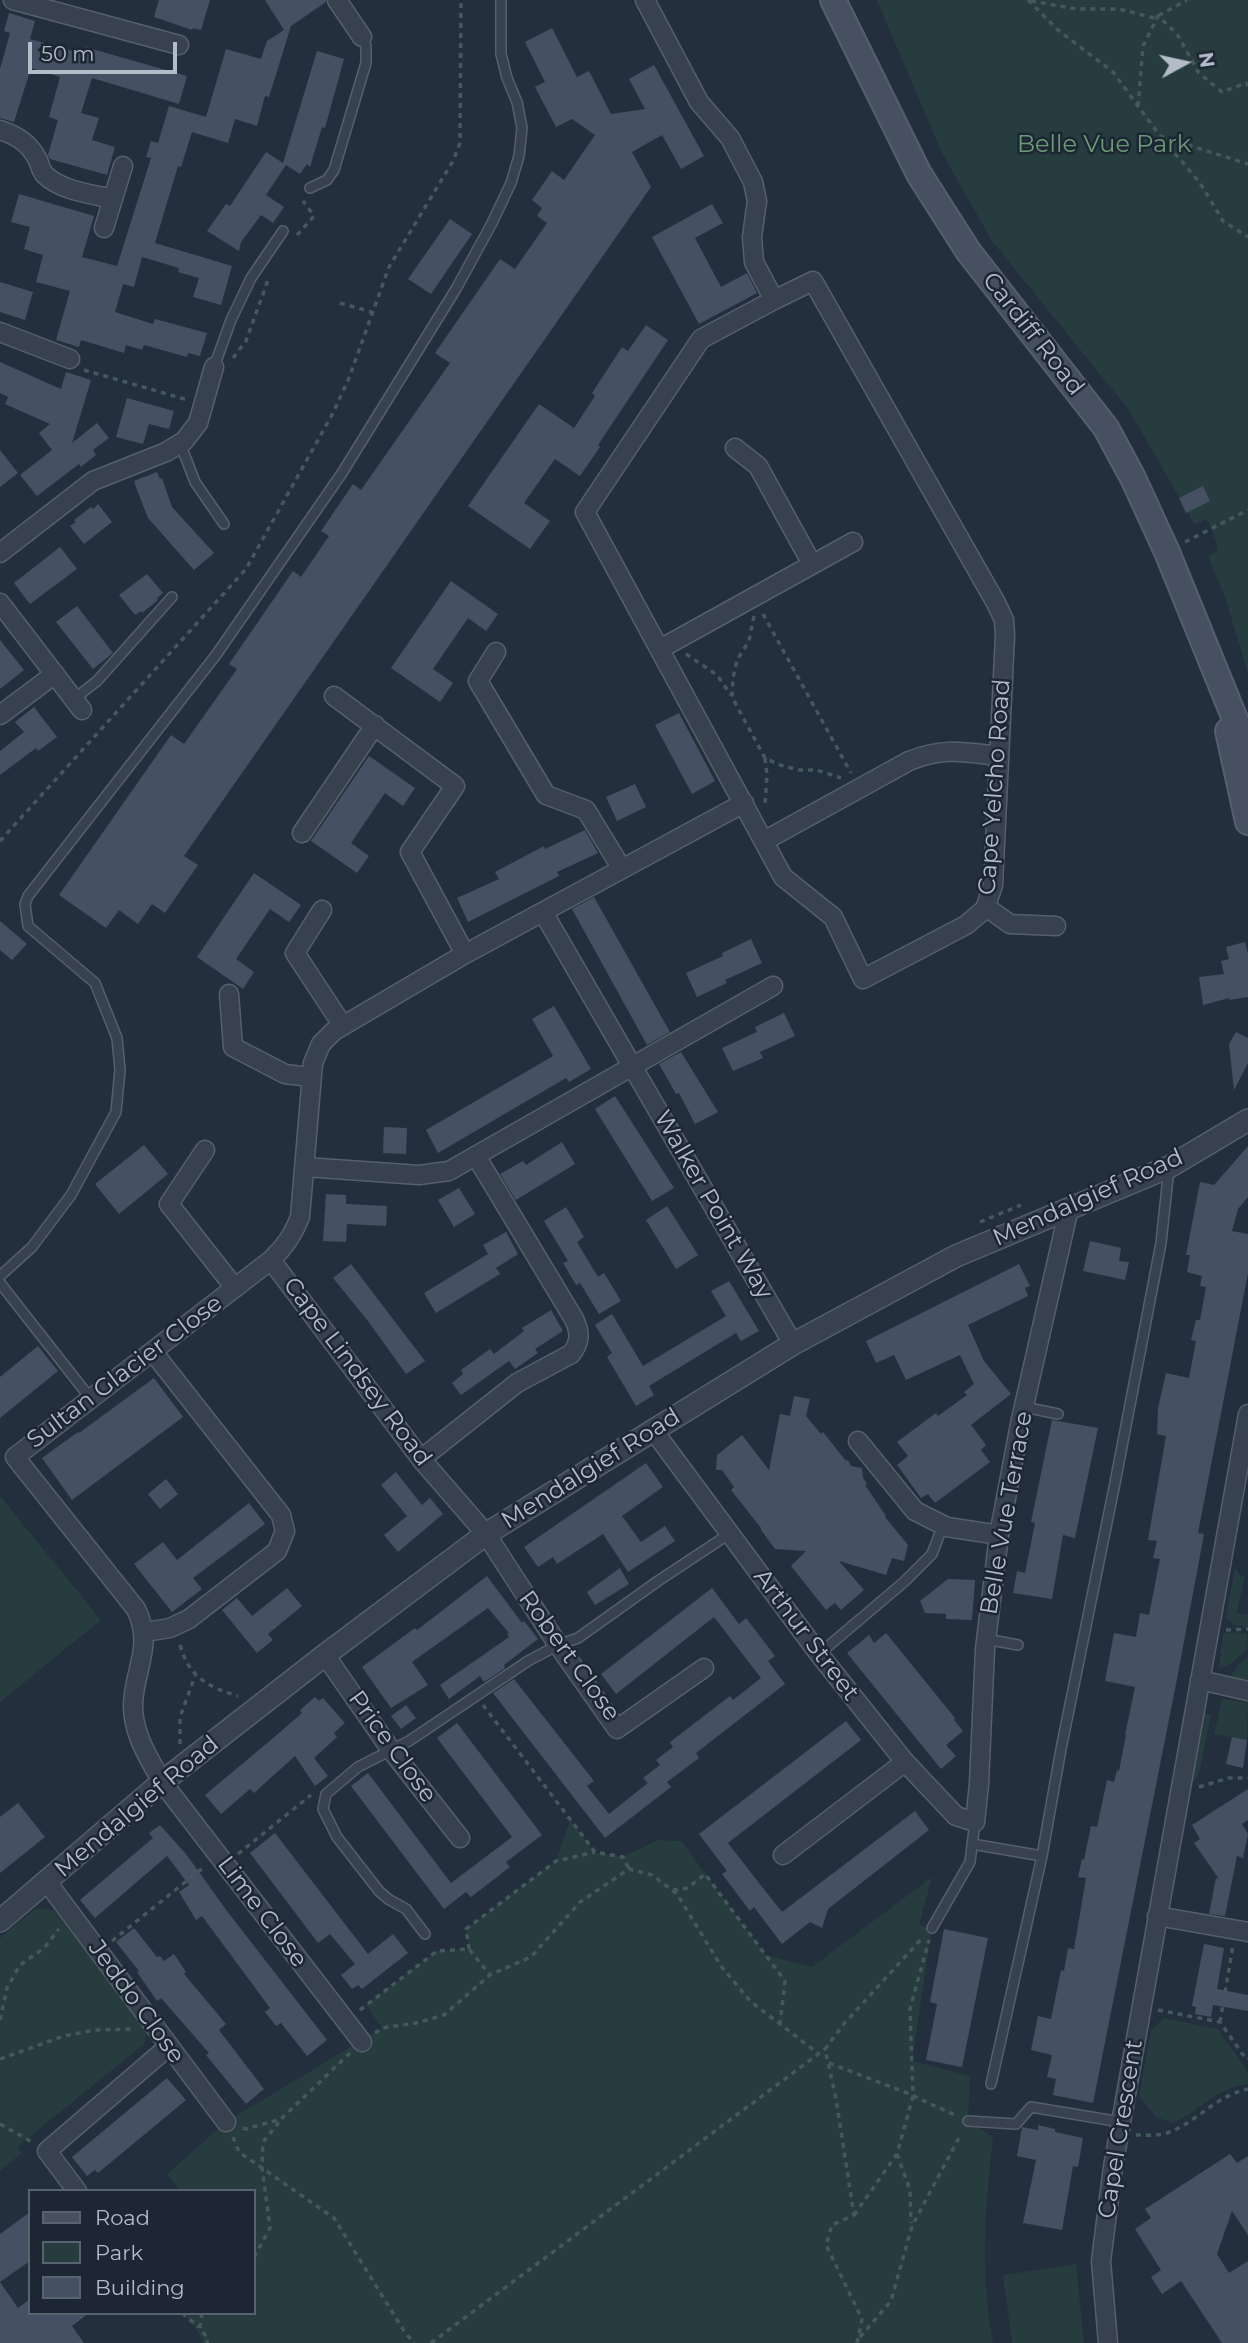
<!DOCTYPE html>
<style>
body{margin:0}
#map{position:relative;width:1248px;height:2343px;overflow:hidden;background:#242f3e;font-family:Montserrat,sans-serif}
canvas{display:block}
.legend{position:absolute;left:28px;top:2189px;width:228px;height:126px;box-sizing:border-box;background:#1d2633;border:2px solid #59626f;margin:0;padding:9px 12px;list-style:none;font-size:21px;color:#b4bcc9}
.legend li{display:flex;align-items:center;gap:14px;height:35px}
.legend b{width:35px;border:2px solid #59626f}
.north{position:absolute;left:1150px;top:28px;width:70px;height:70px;-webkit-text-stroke:5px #1d2633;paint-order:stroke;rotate:82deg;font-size:19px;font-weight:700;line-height:28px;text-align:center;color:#b4bcc9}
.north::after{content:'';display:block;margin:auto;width:24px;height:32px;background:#b4bcc9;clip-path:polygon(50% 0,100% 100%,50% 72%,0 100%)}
.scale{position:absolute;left:28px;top:42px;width:149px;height:32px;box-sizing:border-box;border:4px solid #b4bcc9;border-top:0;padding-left:9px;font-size:21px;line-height:24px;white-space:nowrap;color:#b4bcc9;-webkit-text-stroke:5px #1d2633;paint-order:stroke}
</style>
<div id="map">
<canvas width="1248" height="2343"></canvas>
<ul class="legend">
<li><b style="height:9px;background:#465061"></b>Road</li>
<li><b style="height:19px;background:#263c3f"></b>Park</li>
<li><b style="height:19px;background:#455162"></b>Building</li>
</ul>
<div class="north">N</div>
<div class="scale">50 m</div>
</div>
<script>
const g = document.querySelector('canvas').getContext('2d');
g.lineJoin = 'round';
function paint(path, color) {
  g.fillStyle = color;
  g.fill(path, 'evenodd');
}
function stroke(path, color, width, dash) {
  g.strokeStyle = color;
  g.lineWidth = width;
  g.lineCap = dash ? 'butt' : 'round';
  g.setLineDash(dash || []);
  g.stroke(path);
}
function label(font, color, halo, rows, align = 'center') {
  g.font = font + ' Montserrat,sans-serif';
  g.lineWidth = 5;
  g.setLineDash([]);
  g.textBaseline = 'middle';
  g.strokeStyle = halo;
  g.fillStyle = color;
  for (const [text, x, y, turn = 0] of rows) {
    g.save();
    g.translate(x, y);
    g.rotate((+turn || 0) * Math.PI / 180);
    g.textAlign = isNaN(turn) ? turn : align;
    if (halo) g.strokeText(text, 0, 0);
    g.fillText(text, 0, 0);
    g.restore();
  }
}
paint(new Path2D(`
 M877,0H1248V674L1225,597L1208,556L1218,551L1212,528L1206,519L1195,525L1129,410L992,241L941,151Z
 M0,1496L101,1620L0,1702Z
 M1235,1567L1241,1577L1245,1574L1237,1613L1248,1615V1627L1233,1625L1226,1617Z
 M1234,1632L1247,1634L1248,1649L1230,1664L1221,1668L1219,1666L1223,1634Z
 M1248,1657V1680L1243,1687L1226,1684L1238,1665Z
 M1222,1699L1248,1703L1247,1740L1214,1734Z
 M1201,1713L1211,1715L1200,1769L1196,1780L1186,1784Z
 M570,1820L595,1852L623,1857L658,1840L681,1841L766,1955L812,1967L932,1877L919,1925L932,1928L912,2061L970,2076L968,2121L993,2137C985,2206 980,2275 993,2343H202L203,2339L184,2313H254V2191H180L167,2174L226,2122L382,2028L366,2005L437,1951L469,1949L466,1929L556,1861Z
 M35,1909L54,1910L147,2031L144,2044L17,2147L22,2153L0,2171V1938Z
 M1164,2018L1218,2029L1248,2072V2084C1218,2086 1199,2112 1172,2123L1156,2117L1139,2096L1151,2030Z
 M1076,2264L1084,2343H1012L1003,2275Z`), '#263c3f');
paint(new Path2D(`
 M159,0H210L201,30L193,28L192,30L154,17Z
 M265,0H326V2L291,26L269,97L265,96L257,126L235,119L228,143L192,132L181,167L178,166L155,243L232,266L221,305L193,297L199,278L178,272L179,268L142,257L134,287L123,284L115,312L153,324L155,319L207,333L200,356L188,353L187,357L144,345L142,350L126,345L124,353L81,340L79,347L56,340L70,291L36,282L43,255L24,249L30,227L11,222L19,194L94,216L82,257L117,266L151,158L146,157L151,141L158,143L169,106L206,117L226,49L261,59L267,41L284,30Z
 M9,13L35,21L30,39L83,54L85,47L187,76L179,104L92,78L81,113L99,118L92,140L115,147L107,175L50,159L48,155L58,120L49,117L60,77L31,68L14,122L0,118V69L10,33L4,31Z
 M552,28L577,77L589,71L611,114L645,109L629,79L654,65L704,156L681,169L662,135L632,152L651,187L184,856L198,865L165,913L152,904L138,924L119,910L106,928L59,895L171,735L184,744L237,669L229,664L293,571L301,577L329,536L321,531L353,484L361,490L450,363L435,353L500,259L515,269L547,223L537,216L542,208L532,200L552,171L564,180L595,135L572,119L556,127L535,87L545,82L525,42Z
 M317,51L344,59L325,128L322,127L310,167L307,164L300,174L286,165L266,195L284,207L273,223L261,215L241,242L239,251L207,231L226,204L230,206L266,152L283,163Z
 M712,204L723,223L695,238L721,287L747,273L757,293L699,324L652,237Z
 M450,219L472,234L431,294L408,279Z
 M0,282L33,292L25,320L0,312Z
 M646,325L668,340L598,445L600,447L580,476L555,459L524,503L550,521L530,549L468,506L539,404L574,428L595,396L592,393L622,347L628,351Z
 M0,362L61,389L66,372L91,380L72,443L97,423L109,438L93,450L96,455L81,467L79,464L37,496L20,475L52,450L39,433L50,424L5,404L8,397L0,393Z
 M127,398L174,411L169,429L149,424L143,444L116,437Z
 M0,450L18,473L0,487Z
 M157,472L160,479L162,478L172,507L214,553L194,570L148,518L137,490L134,481Z
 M1203,486L1210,501L1186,513L1179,498Z
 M98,504L112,522L84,544L70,526L76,522L74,520L91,507L93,509Z
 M60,547L77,569L30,604L14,583Z
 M147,574L163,593L157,598L158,600L142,613L141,611L135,615L119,595Z
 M451,581L498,614L486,631L468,618L433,669L453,683L440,702L391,668Z
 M77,606L113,653L93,669L56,622Z
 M0,640L24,670L0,689Z
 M34,707L57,737L38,751L36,748L0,775V751L24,732L15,722Z
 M679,713L715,781L692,794L655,725Z
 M369,756L415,788L403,806L385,793L351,843L369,856L357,873L311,841Z
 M635,784L646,807L617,821L606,797Z
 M585,830L598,853L557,872L559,876L468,922L457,898L499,879L495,872L544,846L545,849Z
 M254,873L301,905L289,922L270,909L236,959L254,972L243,989L197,957Z
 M594,897L670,1032L647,1045L572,909Z
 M0,921L27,944L12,960L0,950Z
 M751,939L762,963L725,980L727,983L697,997L686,973L723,956L722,953Z
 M1245,942L1248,954V997L1229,1000V998L1203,1005L1199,977L1224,974L1221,961L1229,959L1226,947Z
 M554,1006L591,1069L569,1082L566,1078L438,1153L426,1130L553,1056L532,1019Z
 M784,1013L795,1036L760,1052L763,1058L733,1071L722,1048L757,1032L755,1027Z
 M1236,1032L1248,1038V1063L1234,1090L1229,1044Z
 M681,1052L718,1112L695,1124L679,1093L676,1094L659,1064Z
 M615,1096L674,1188L652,1201L595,1109Z
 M384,1127L407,1128L406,1154L383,1153Z
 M562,1142L575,1164L516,1200L500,1174L523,1161L526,1165Z
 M144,1145L168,1174L119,1214L95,1184Z
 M1248,1146V1197L1238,1209L1232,1231L1248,1234V1273L1198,1533L1204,1534L1177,1679L1093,2103L1053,2095L1056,2079L1047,2077L1052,2055L1031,2050L1038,2016L1051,2019L1061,1970L1064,1971L1068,1948L1074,1949L1086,1878L1078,1877L1082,1859L1084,1860L1091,1826L1097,1827L1107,1780L1114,1782L1117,1770L1119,1771L1126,1735H1125L1135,1687L1105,1681L1114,1633L1136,1637L1140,1613L1149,1615L1160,1559L1153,1558L1157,1541L1148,1540L1166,1436L1157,1434L1158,1408L1166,1373L1189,1378L1196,1341L1191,1340L1196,1320H1200L1206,1287L1200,1286L1202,1276L1187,1272L1190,1255H1186L1200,1182L1214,1185Z
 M459,1188L475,1214L454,1227L438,1200Z
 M326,1194L346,1195V1204L387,1206L386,1226L347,1224L346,1242L323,1241Z
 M667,1206L698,1255L676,1269L646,1220Z
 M566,1207L584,1237L577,1242L598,1277L604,1273L621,1301L599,1314L580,1283L576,1285L563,1263L568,1261L544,1221Z
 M506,1232L518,1254L496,1268L500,1274L436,1313L424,1293L488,1254L483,1245Z
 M1090,1241L1121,1248L1119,1261L1129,1262L1125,1280L1083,1271Z
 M351,1264L425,1361L406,1374L368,1321L333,1278Z
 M1019,1264L1030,1286L1025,1288L1028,1296L968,1325L984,1361L1011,1394L971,1425L986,1445L981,1450L990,1462L935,1503L928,1494L921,1498L897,1465L908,1456L897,1442L936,1413L938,1416L967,1395L964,1392L974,1384L960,1355L906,1380L894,1355L876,1363L866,1341Z
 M729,1281L759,1331L741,1341L736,1333L649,1386L654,1395L636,1406L607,1357L612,1353L595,1325L612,1314L643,1366L726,1316L711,1291Z
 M551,1310L563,1331L535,1349L538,1353L515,1369L509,1361L461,1395L452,1383L463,1374L461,1370L490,1349L494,1354L524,1331L522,1328Z
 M38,1346L58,1371L0,1418V1377Z
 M154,1378L183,1417L72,1500L42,1458L78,1432L79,1433Z
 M794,1396L810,1399L806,1416L821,1434L823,1432L846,1461L848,1460L851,1466L862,1468L863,1478L867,1484L865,1485L886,1516L885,1517L908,1545L904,1561L892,1558L886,1575L839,1561L864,1590L841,1610L835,1603L826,1610L791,1566L806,1551L775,1549L761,1530V1528L731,1490L734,1487L722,1470H716L717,1455L742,1435L769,1470L780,1414L790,1416Z
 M1052,1420L1098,1428L1075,1538L1063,1535L1052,1599L1013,1593L1017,1571L1025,1573L1035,1523L1031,1522Z
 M646,1463L663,1487L622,1516L641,1542L665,1526L675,1541L628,1572L603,1534L557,1564L553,1557L538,1567L524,1547Z
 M396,1472L422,1505L430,1498L443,1514L398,1552L384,1535L407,1516L381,1485Z
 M166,1479L178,1494L160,1509L148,1494Z
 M249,1503L265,1524L193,1578L202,1589L172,1612L134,1564L163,1542L177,1560Z
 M620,1568L629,1584L595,1605L587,1592Z
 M487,1576L522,1623L524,1621L538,1639L504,1665L505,1668L484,1682L480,1676L449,1699L440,1685L509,1637L507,1634L509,1633L488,1608L412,1662L428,1685L391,1708L362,1667L415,1628L417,1630Z
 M948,1579L975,1580L972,1620L946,1619V1614L925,1613L920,1601Z
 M287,1588L302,1606L268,1634L273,1640L257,1653L222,1610L237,1598L252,1616Z
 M712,1588L739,1624L746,1618L775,1656L768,1661L785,1684L696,1753L699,1758L667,1782L671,1787L605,1838L493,1693L514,1679L594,1781L587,1786L609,1814L648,1783L643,1778L660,1765L656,1760L673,1747L670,1742L730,1696L733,1700L761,1678L714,1617L616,1694L601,1674Z
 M886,1633L955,1718L954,1720L963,1731L946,1745L956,1756L941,1769L847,1653L869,1635L874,1643Z
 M315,1697L319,1701L323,1698L345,1723L334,1733L337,1737L314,1758L328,1776L315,1786L295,1756L254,1793L250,1789L221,1814L205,1795L272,1739L302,1713L300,1710Z
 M406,1705L416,1718L401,1729L391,1716Z
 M846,1721L861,1740L728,1843L759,1883L782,1912L915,1811L929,1830L828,1909L822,1928L810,1922L782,1944L754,1907L750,1911L722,1874L727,1871L699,1834Z
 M457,1723L542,1835L506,1862L510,1867L471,1897L466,1892L444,1909L351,1786L368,1773L451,1883L512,1837L437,1738Z
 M1232,1737L1247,1740L1243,1768L1226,1764Z
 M1248,1789V1820L1242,1824L1248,1834L1243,1858L1237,1856L1225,1916L1209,1914L1216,1878L1219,1879L1194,1843L1200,1839L1192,1825Z
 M18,1803L45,1837L0,1873V1817Z
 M160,1825L186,1854L227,1911L327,2040L307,2056L281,2023L276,2026L265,2012L270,2008L202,1916L196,1920L179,1892L189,1885L167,1856L95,1918L80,1900L153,1838L149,1833Z
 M275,1833L368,1954L393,1934L408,1953L362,1989L358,1985L352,1989L341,1975L355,1964L330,1934L318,1943L250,1853Z
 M134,1928L157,1957L160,1956L164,1961L174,1954L186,1972L184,1974L226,2024L219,2030L264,2089L246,2104L206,2055L209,2053L161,1998L157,2001L137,1972L139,1971L116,1942Z
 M944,1929L988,1938L962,2067L926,2060L937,2004L930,2002Z
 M1204,1944L1224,1948L1217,1989L1248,1995V2011L1213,2005L1211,2017L1195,2014L1196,2007L1192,2006Z
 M167,2078L186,2100L98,2173L95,2170L87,2176L72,2157Z
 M1038,2125L1055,2129V2132L1083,2138L1078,2167L1073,2166L1062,2230L1023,2223L1036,2160L1017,2156L1022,2127L1038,2130Z
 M1230,2154L1237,2163L1248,2156V2235L1232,2211L1217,2254L1229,2273L1248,2261V2343H1222L1181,2281L1162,2294L1151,2277L1161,2270L1135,2229L1151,2218L1145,2209Z
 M30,2212V2261L0,2282V2234Z
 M0,2282L18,2308L30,2299V2313H89L72,2326L84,2343H0Z`), '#455162');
const service = new Path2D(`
 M310,188L327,180L334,170L366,63V46L362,37
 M214,367L231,320L251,278L283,231
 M180,443L195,482L224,524
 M74,699L97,681L172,597
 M0,1276L32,1247L71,1195L116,1112L120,1070L117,1038L95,983L28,926L25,904L28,896L216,655L342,473L456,289L492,223L511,183L519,156L522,128L517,102L507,78L501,54V0
 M0,1283L91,1399
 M1024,1407L1058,1414
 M986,1639L1018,1645
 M819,1654L904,1582L932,1554L943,1525
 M972,1844L1042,1856
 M932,1928L970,1862L975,1822
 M425,1934L406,1909L388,1899L379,1891L337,1837L323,1809L326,1794L358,1767L409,1741L528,1661L558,1645L578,1638L658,1581L729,1534
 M991,2084L1042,1856L1061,1749L1115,1483L1161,1243L1169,1168
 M968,2121L1016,2124L1031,2107L1121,2122`);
const minor = new Path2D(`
 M13,0L179,45
 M337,0L362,37
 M645,0L699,102L730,138L753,182L757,201L752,237L754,262L774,300L701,339L585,512L783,877L833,917L863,979L966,925L985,909L993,885L1005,635L1004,620L996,603L813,281L774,300
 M0,130C18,136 29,143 38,160C40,165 41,171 45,175C62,191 91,194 113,199
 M104,228L123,166
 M0,332L70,359
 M735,448L758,466L812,564
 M0,553L93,481L166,452L184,441L198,423L214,367
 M0,603L82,710
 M660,649L853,542
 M496,652L478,681L546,795L586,810L622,869
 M334,696L455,786L410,852L465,954
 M0,715L55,674
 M302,833L375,725
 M764,841L909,761C944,747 963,752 999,756
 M986,907L1010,924L1056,926
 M322,910L295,953L343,1026
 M543,912L793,1344
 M229,994L233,1047L285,1074L310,1077
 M205,1150L169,1204L235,1288
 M305,1167L419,1175L449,1171L773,986
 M271,1260L421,1459L486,1534L558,1645L617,1729L704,1668
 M653,1430L819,1654L905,1762L956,1816L975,1822L979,1784L985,1649L999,1535L1021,1419L1069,1208
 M858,1441L915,1511L947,1527L999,1535
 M421,1459L517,1383L571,1354C581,1342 580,1332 574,1319L476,1156
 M145,1632L170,1628L189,1619L277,1551L285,1531L281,1515L153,1352
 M325,1655L391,1750L460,1838
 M1200,1680L1248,1691
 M783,1855L905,1762
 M47,1882L226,2122
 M1157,1916L1248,1932
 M362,2042L162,1782C149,1758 133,1735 133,1705C134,1669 154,1646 136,1609L15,1457L271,1260C285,1247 293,1235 300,1217L313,1063L321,1044L334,1031L465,954L744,803
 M77,2191L47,2151L168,2047
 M1108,2343L1101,2261L1113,2167L1248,1414`);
const tertiary = new Path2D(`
 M0,1921L162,1782L325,1655L486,1534L793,1344L956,1256L1169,1167L1248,1120`);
const secondary = new Path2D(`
 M833,0L919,174L968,251L1106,428L1133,478L1167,552L1248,751
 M1228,731L1248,822`);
stroke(service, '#565f6c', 12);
stroke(minor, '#565f6c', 21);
stroke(tertiary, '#565f6c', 24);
stroke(secondary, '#565f6c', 28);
stroke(new Path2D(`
 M1028,0L1058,30L1113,72L1160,136L1248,164
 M1031,1L1076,9H1119L1154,18L1187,0
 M1138,106L1143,46L1158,16L1177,34L1199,73L1222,92L1246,83L1248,86
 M1162,138L1200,183L1223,221L1248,237
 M297,235L314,216L303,201
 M340,303L372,312
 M233,358L246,341L268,280
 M84,370L188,400
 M1185,542L1248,510
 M763,614L851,773
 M754,616L749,641L737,660L733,678L732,697L765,758L780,765L799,770H817L841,778
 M686,654L717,675L731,695
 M765,758L767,775L765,804
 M0,841L246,569L333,413L349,378L389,267L453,161L460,143L461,0
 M980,1222L1021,1205
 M1226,1630L1248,1629
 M180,1645C189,1677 208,1687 238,1696
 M483,1705L595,1852L623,1857L629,1869
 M180,1744V1717L195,1676
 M1199,1787L1228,1778H1248
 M238,1854L311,1795
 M673,1890L688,1888L705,1874L785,1981L780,2024
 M112,1941L204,1867
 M469,1949L466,1929L556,1861L595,1852
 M360,2010L437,1951L469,1949L490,1975
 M1158,2010L1220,2022L1246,2059H1248
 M0,2020L7,1988L20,1965L44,1948L59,1929
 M1220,2022L1233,1945
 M375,2033L382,2028L416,2023L444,2015L490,1975L531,1957L580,1902L629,1869L652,1875L677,1894L721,1966L750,2001L819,2054
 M0,2059L64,2036L95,2030L133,2029
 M829,2063L907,2093L955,2115
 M0,2124L32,2142
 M243,2128L246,2129L281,2119L350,2053
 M1136,2135C1145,2135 1156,2136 1164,2134C1195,2125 1214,2096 1248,2089
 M233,2137L239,2152L334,2218L404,2331L414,2343
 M897,2154L910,2190L911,2223
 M854,2215L897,2154L913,2096L910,2009L929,1940
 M254,2257L270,2228L262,2167L263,2142L280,2121
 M182,2313L199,2327
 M202,2313L200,2328L208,2339L207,2343
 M860,2337L891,2301L912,2226L961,2134
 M431,2343L825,2049
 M857,2343L862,2319L826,2245L832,2225L854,2215L836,2099L825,2049L843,2025L923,1937`), '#44595c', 3.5, [5, 5]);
stroke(service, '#38414e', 9);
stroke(minor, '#38414e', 18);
stroke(tertiary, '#38414e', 21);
stroke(secondary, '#465061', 24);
label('24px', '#6b9a76', '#1d2633', [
 ["Belle Vue Park",1104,145]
]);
label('24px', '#b4bcc9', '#1d2633', [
 ["Cardiff Road",1033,334,52],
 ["Cape Yelcho Road",995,787,-86],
 ["Mendalgief Road",1088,1198,-24],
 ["Walker Point Way",713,1205,60],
 ["Sultan Glacier Close",125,1372,-37],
 ["Cape Lindsey Road",357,1372,53],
 ["Mendalgief Road",591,1469,-32],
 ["Belle Vue Terrace",1007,1513,-80],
 ["Arthur Street",806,1635,53],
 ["Robert Close",569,1656,54],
 ["Price Close",392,1747,54],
 ["Mendalgief Road",137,1807,-40],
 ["Lime Close",262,1912,53],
 ["Jeddo Close",136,2002,54],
 ["Capel Crescent",1121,2129,-81]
]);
</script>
